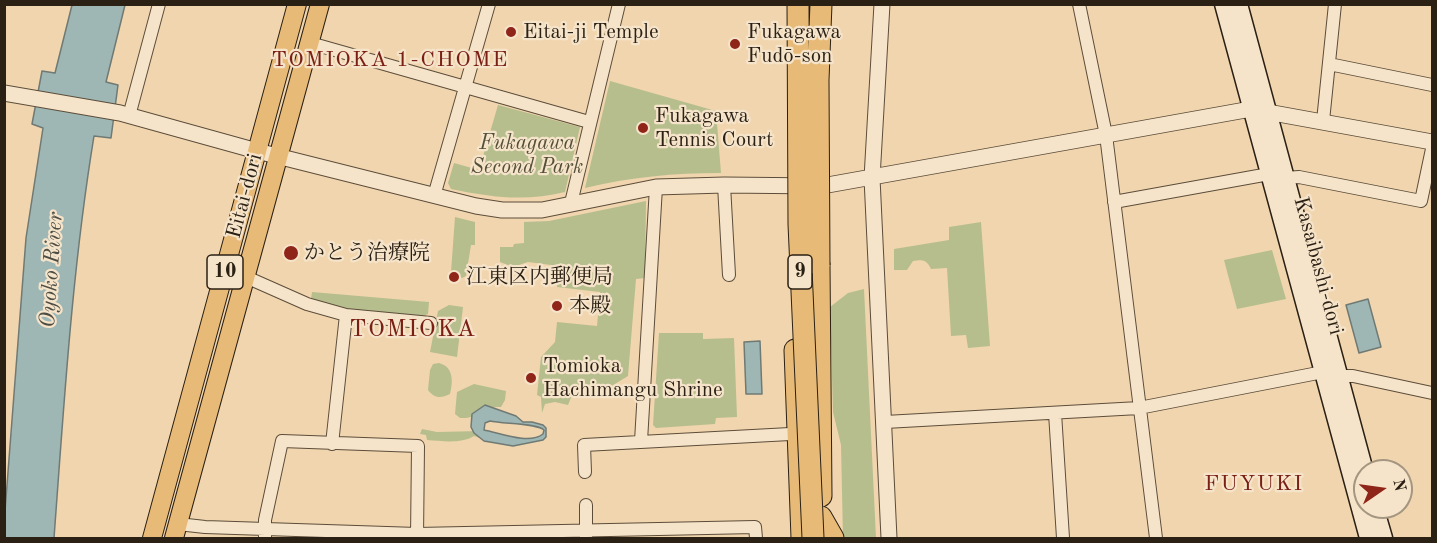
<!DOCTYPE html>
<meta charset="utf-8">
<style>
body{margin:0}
#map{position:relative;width:1437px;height:543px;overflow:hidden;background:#f1d5ae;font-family:"Old Standard TT",serif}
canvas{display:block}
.frame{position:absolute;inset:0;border:6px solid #2a2014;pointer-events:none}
.north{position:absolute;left:1353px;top:459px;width:60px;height:60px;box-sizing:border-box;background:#f6e4ca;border:2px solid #a49681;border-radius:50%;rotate:77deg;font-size:16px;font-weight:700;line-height:24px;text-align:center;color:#2a2014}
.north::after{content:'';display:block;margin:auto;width:21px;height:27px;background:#8f2418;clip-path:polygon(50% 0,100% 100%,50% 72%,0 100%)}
</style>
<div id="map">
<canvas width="1437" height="543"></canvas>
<div class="frame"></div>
<div class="north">N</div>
</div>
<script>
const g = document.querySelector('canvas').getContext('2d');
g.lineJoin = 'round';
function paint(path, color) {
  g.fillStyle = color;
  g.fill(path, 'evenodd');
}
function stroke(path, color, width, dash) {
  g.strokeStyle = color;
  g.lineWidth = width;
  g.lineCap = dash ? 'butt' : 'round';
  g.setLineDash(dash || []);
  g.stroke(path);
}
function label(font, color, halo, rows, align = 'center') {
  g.font = font + ' "Old Standard TT","Noto Serif JP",serif';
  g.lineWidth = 4.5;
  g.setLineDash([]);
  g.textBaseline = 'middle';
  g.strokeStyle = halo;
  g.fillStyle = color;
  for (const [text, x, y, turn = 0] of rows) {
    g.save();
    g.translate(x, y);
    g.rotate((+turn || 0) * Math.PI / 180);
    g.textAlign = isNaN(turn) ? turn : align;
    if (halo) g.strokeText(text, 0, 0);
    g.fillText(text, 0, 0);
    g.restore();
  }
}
paint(new Path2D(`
 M610,81L716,111L721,173C674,173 630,177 585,188Z
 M498,105L580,127L565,192C525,202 490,197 451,189L448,183L454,163L479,170Z
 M646,201L645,278L636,279L628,376L610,387L575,388L568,405L555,402L545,404L542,413L541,397L537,395L541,357L555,342L557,322L597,326L600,292L557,287L559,266L528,262L513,267L500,262V247H513L514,244L524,243V222L549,221Z
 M455,217L475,222V245H471L466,276L462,278L451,272Z
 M981,222L990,346L968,348L966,335L951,336L947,268L931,269C927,260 923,259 913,261L907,270H894V249L949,240V227Z
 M1272,250L1286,299L1237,309L1224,260Z
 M864,289L876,538H843L841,445L833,412L830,307L848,293Z
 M312,292L429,302L428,314L423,316L343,309L311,299Z
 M449,305L463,307L457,357L430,352L438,311Z
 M659,333H703V339L734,338L737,417L716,418L715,424L656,428L653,425Z
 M439,363C454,367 453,382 450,394C440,399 434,398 428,390L430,370L433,364Z
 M474,384L506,391L505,400L501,407C483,406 480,419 460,418L455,414L457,392Z
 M422,429L437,432L480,431V438L474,436C461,444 442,441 427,440L426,435L420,434Z`), '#b6be8e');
const water = new Path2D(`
 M72,5H125L106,82L118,85L111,138L94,136C72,270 64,404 54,538H5V511L26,238L43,128L32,124L42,71L55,73Z
 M1368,299L1381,347L1359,353L1346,305Z
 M760,341L762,394H746L744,342Z
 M485,405L516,416L523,422H532L543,425L546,428V437L543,440L513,446L484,441L474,433L471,427L472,414ZM490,421C503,424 536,423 544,430L543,434C529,445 500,433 484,430L485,423Z`);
paint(water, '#9eb6b4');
stroke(water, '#707a74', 1.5);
const minor = new Path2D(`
 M1079,4L1106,135L1156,538
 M310,43L589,122
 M1329,64L1432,85
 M129,116L159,4
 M1323,121L1335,4
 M1285,178L1299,177L1421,201L1432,149
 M724,185L729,275
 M434,196L489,4
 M1114,202L1269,174
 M571,203L619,4
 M246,277L307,304L346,315L431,323
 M1340,376H1353L1432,393
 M1055,413L1063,538
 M885,422L1139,408L1323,372
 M641,441L656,187
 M332,444L346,315
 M585,472L584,445L790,434
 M586,505V537
 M178,524L205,527L417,534L755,527L756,538
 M265,538V520L282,441L418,446L417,538`);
const tertiary = new Path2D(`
 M882,4L872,178L889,538
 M4,93L120,113L257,151L476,206L502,210H542L656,187L724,185L822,186L1251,109L1432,142`);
const secondary = new Path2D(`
 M1223,4L1368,538
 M1239,4L1365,471
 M1375,507L1384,538`);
const primary = new Path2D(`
 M152,538L297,4
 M174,538L320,4`);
const motorway = new Path2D(`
 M819,265L821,496
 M795,350L802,538
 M821,517L833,538`);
stroke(minor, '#5c4d3a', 14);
stroke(tertiary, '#5c4d3a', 17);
stroke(secondary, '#2a2014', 19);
stroke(primary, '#2a2014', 20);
stroke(motorway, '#2a2014', 23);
stroke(minor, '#f6e4ca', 12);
stroke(tertiary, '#f6e4ca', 15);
stroke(secondary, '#f6e4ca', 16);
stroke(primary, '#e8ba77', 18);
stroke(motorway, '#e8ba77', 21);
const motorwayBridge = new Path2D(`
 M798,4L799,224L813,538
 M819,265L818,80L821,4`);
stroke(motorwayBridge, '#2a2014', 23, []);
stroke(motorwayBridge, '#e8ba77', 21);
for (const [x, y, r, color] of [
 [511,32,6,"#8f2418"],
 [735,44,6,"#8f2418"],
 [643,128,6,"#8f2418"],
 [291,253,8,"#8f2418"],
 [454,277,6,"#8f2418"],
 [557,306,6,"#8f2418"],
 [531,378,6,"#8f2418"]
]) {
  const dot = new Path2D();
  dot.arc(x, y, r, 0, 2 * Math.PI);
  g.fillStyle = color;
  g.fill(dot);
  stroke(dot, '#f6e4ca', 2);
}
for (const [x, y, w] of [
 [225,272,36],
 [800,272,24]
]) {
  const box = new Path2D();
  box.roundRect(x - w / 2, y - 17, w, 34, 4.5);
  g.fillStyle = '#f6e4ca';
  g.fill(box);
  stroke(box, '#2a2014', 1.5);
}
label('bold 20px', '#2a2014', null, [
 ["10",225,272],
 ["9",800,272]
]);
label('21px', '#2a2014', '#f6e4ca', [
 ["Eitai-ji Temple",523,32],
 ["Fukagawa",747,32],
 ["Fudō-son",747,56],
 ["Fukagawa",655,116],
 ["Tennis Court",655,140],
 ["かとう治療院",304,253],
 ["江東区内郵便局",466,277],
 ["本殿",569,306],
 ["Tomioka",543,366],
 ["Hachimangu Shrine",543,390]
], 'left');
label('italic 21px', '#544f39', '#f6e4ca', [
 ["Fukagawa",527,143],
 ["Second Park",527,167]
]);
label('21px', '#2a2014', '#f6e4ca', [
 ["Eitai-dori",245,196,-75],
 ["Kasaibashi-dori",1318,266,75]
]);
g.letterSpacing = '1.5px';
label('22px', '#7a1f14', '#f6e4ca', [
 ["TOMIOKA 1-CHOME",390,60],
 ["FUYUKI",1254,484]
]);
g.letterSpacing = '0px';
label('italic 22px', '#4d4d44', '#f6e4ca', [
 ["Oyoko River",52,270,-86]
]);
g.letterSpacing = '1.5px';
label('24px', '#7a1f14', '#f6e4ca', [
 ["TOMIOKA",413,330]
]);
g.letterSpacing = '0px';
</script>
